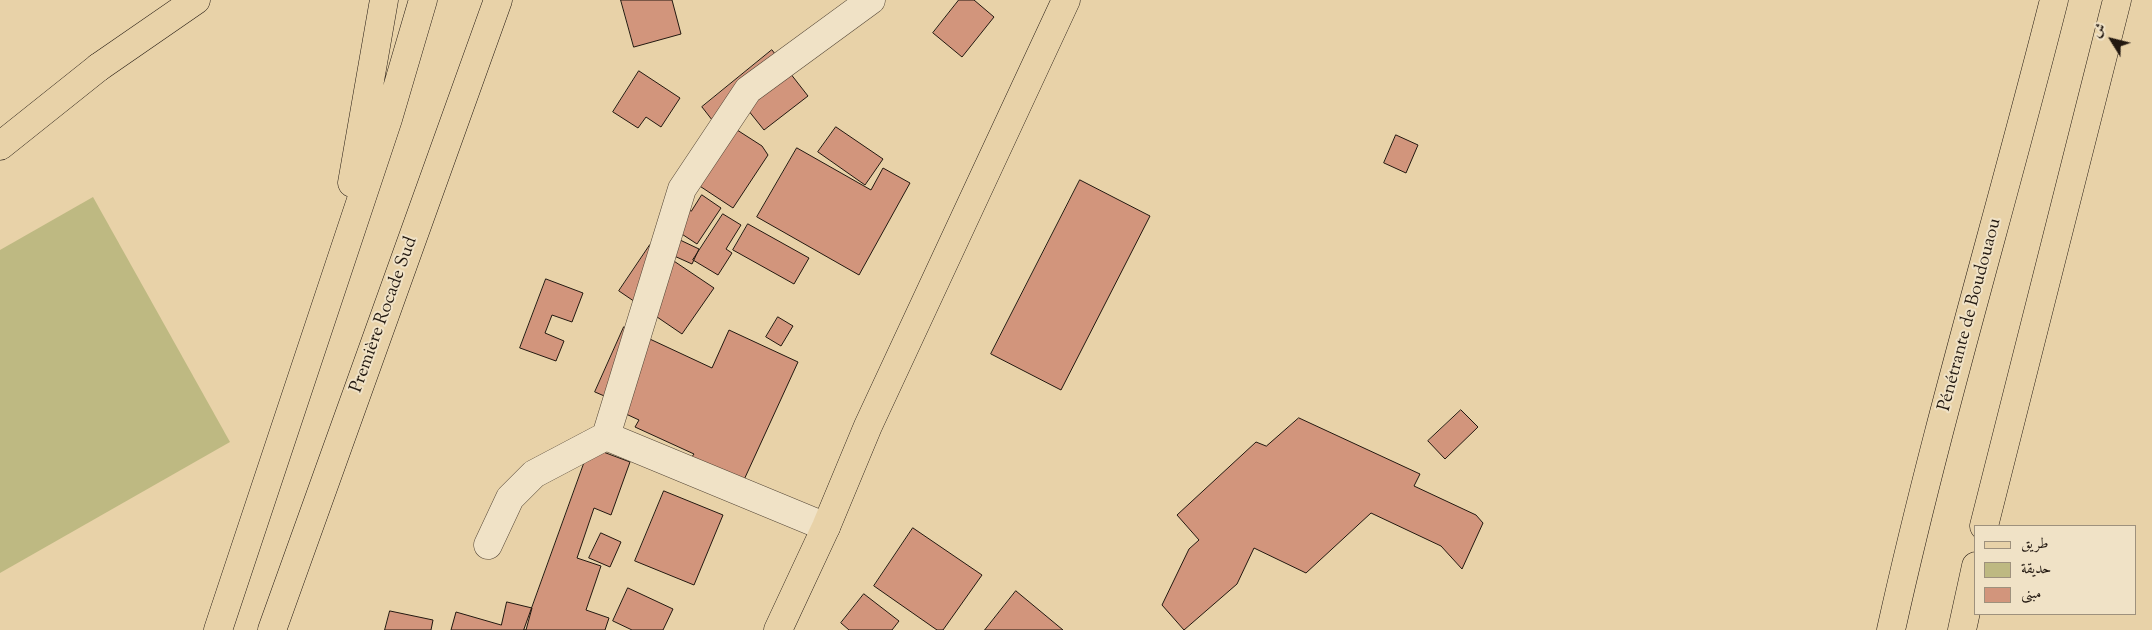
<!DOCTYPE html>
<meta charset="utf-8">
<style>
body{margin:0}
#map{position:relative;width:2152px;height:630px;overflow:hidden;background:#e8d2a8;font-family:"Sorts Mill Goudy",Amiri,serif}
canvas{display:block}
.legend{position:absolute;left:1974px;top:525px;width:162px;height:90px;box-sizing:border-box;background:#f0e2c6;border:1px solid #9e917d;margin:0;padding:6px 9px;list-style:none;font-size:15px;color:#221810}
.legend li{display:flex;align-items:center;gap:10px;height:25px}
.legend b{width:25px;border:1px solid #9e917d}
.north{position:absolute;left:2087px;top:15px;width:50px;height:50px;-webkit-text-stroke:4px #f0e2c6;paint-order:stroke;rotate:306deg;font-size:14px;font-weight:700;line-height:20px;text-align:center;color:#221810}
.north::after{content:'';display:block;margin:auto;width:18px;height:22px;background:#221810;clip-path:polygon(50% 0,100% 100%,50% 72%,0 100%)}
</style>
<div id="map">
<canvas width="2152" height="630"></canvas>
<ul class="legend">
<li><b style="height:6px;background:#e8d2a8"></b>طريق</li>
<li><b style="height:14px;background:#beb982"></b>حديقة</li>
<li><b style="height:14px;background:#d2957c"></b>مبنى</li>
</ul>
<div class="north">ش</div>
</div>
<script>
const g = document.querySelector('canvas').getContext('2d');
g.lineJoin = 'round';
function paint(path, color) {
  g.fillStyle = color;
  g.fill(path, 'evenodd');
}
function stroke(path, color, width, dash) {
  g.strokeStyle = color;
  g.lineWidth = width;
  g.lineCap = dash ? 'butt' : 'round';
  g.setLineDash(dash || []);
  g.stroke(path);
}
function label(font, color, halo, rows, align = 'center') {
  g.font = font + ' "Sorts Mill Goudy",serif';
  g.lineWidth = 4;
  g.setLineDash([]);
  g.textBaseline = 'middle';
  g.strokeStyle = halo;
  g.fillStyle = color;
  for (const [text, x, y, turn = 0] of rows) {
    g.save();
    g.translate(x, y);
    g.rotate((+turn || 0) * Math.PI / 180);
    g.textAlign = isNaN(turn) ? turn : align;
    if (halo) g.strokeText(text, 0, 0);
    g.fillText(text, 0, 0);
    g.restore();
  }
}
paint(new Path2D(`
 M93,197L230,442L0,573V250Z`), '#beb982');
const building = new Path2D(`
 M621,0H672L681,34L634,47Z
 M959,0H974L994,17L962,57L933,33Z
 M772,50L808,96L764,130L748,110L734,128L762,146L768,155L733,208L683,175L716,125L702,107Z
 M639,71L680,98L661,127L646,117L638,128L613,112Z
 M836,127L883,159L865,185L818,152Z
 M1396,135L1418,145L1406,173L1384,163Z
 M797,148L871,190L883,168L910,183L859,275L757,217Z
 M1080,180L1150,216L1061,390L991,354Z
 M702,195L721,208L697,244L665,223L678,203L691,211Z
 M723,214L741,225L726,249L732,253L718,275L693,260Z
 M748,224L809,258L794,284L733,250Z
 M680,240L699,249L692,264L672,255Z
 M650,245L714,288L682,334L619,291Z
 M546,279L583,293L572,322L552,315L545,333L564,341L556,361L520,348Z
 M778,317L793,326L781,346L766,337Z
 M624,327L712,368L729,330L798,362L743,482L691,458L694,454L635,427L639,420L613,408L616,401L595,392Z
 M1461,410L1478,427L1445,459L1428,441Z
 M1299,418L1420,474L1414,486L1476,515L1483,523L1462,569L1441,546L1371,513L1306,573L1254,548L1237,584L1184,630L1162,605L1189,549L1199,540L1177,515L1256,442L1266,446Z
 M590,447L630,462L611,515L594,508L577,558L601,566L586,610L609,618L605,630H524Z
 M664,491L723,515L694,585L635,561Z
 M913,528L982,575L943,630H937L874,586Z
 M601,533L621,542L610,567L589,558Z
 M628,588L673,609L663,630H632L613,621Z
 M1016,591L1063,630H985Z
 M864,594L899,621L892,630H849L841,623Z
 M507,602L532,608L526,630H451L456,612L501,625Z
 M390,611L433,620L431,630H385Z`);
paint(building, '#d2957c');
stroke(building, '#221810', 1);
const minor = new Path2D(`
 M606,436L826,527
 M488,545L510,498L534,474L606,436L682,189L748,90L871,0`);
const major = new Path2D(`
 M0,146L99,67
 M778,630L826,527L868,426L1066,0`);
const highway = new Path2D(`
 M99,67L196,0
 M352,183L384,0
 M1984,526L2117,0
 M218,630L388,119L423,0
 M272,630L498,0
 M1891,630C1938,418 2001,210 2054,0
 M1962,630L1976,566`);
stroke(minor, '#544636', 29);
stroke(major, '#221810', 29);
stroke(highway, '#221810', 29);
stroke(minor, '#f0e2c6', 28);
stroke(major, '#e8d2a8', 28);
stroke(highway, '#e8d2a8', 28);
label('18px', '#221810', '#f0e2c6', [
 ["Première Rocade Sud",385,315,-70],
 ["Pénétrante de Boudouaou",1971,315,-75]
]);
</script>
